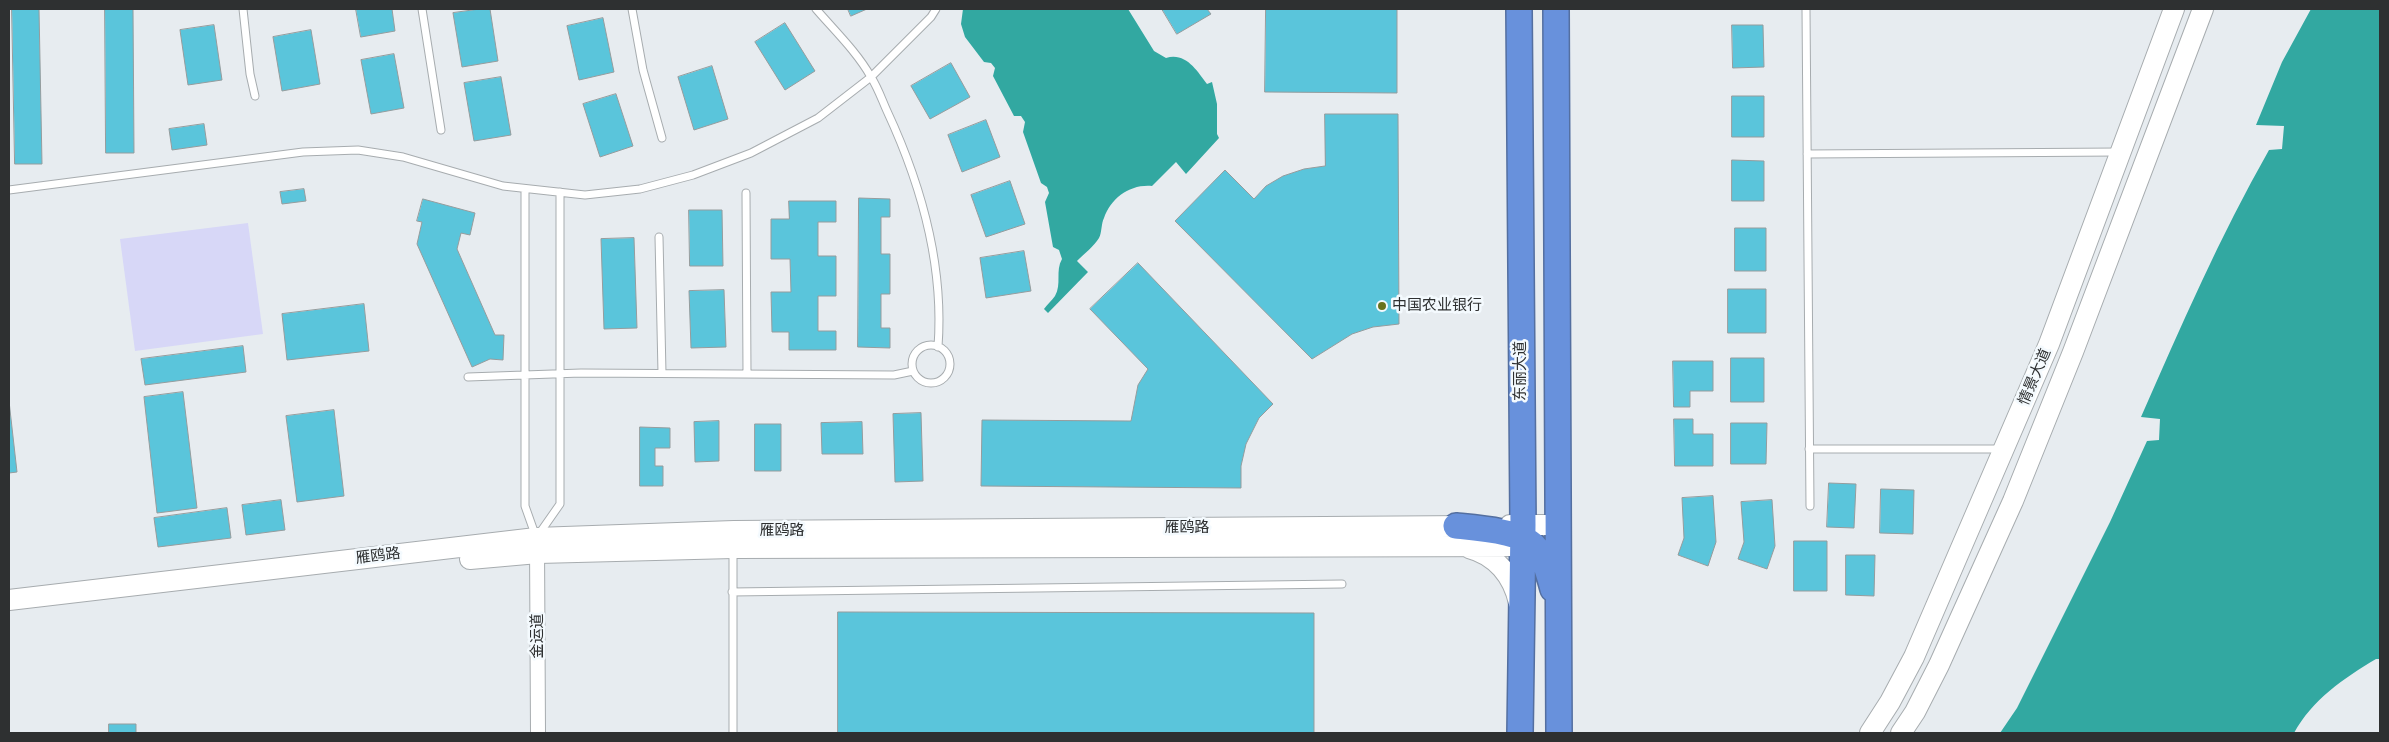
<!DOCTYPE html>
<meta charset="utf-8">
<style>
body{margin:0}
#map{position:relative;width:2389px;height:742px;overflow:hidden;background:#e7ecf0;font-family:"IBM Plex Serif",serif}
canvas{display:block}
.frame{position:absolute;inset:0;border:10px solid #2e3031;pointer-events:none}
</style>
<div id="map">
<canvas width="2389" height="742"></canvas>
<div class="frame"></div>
</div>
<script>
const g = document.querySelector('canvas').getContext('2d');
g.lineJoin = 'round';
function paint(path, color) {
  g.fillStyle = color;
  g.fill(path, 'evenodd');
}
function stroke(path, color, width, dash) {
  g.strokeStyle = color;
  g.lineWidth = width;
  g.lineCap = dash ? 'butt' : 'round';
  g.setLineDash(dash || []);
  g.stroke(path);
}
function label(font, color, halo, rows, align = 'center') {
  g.font = font + ' "IBM Plex Serif","Noto Sans SC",serif';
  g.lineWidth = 5;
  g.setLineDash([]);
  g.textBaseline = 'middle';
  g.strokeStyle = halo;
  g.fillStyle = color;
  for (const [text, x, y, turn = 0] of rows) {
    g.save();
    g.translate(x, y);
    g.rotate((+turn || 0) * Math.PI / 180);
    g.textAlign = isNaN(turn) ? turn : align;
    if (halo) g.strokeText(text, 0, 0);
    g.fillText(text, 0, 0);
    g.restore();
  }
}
paint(new Path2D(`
 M248,223L263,334L135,351L120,239Z`), '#d7d7f7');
paint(new Path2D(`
 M963,9H1128L1154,51L1166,58C1186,52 1197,71 1207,84L1212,82L1217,104V134L1219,138L1186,174L1176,162L1152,186C1130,184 1111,198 1104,218C1101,224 1102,232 1099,238C1094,246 1084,254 1077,261L1088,272L1048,313L1044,309C1047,305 1052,300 1055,296C1062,284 1055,271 1062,259L1059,250L1053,247L1045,202L1049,193L1047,187L1041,183L1023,132L1025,122L1021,116H1014L993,76L995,68L991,63L984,62L965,37L961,24Z
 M2311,9H2380V659H2376C2344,678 2312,700 2294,733H2000L2017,708L2110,522L2147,441L2159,440L2160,419L2141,417C2181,326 2220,236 2269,150L2282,149L2284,126L2256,125L2282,62Z`), '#32a8a1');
const building = new Path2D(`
 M12,9H39L42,164H15Z
 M105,9H133L134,153H106Z
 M356,9H392L395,31L361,37Z
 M480,9H490L498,61L462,67L453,13Z
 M848,9H867L851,16Z
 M1162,9H1207L1211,14L1177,34Z
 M1266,9H1397V93L1265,92Z
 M603,18L614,72L579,80L567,26Z
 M785,23L815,71L785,90L755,42Z
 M214,25L222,80L188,85L180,30Z
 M1732,25H1763L1764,67L1733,68Z
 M311,30L320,84L282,91L273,37Z
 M394,54L404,108L371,114L361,60Z
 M951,63L970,97L930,119L911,86Z
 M712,66L728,119L694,130L678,77Z
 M501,77L511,135L474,141L464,83Z
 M616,94L633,146L600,157L583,104Z
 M1732,96H1764V137H1732Z
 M1325,114H1398L1399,324L1373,327L1352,334L1312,359L1175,221L1225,170L1254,199L1266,186L1283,176L1304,169L1325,166Z
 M986,120L1000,157L962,172L948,135Z
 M204,124L207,145L172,150L169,129Z
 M1732,160L1764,161V201H1732Z
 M1010,181L1025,224L986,237L971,195Z
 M304,189L306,201L282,204L280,192Z
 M859,198L890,199V217H881V254H890V294H881V328H890V348L858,347Z
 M423,199L475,213L470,235L461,233L457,249L495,335H504L503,360L490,359L472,367L417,244L422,222L417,221Z
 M789,201H836V222H818V256H836V296H818V331H836V350H789V332H772L771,292H791L790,259H771V219H789Z
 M689,210H722L723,266H690Z
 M1735,228H1766V271H1735Z
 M634,238L637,328L604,329L601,239Z
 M1024,251L1031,291L986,298L980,258Z
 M1138,263L1273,404L1259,418L1246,444L1241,466V488L981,486L982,420L1131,421L1138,385L1148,369L1090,309Z
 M1728,289H1766V333H1728Z
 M724,290L726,347L691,348L689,291Z
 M364,304L369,351L287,360L282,314Z
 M243,346L246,372L145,385L141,359Z
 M1731,358H1764V402H1731Z
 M1673,361H1713V391H1690V407H1674Z
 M183,392L197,508L157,513L144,397Z
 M9,401L17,472L9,473Z
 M334,410L344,496L297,502L286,416Z
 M921,413L923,481L895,482L893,414Z
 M1674,419H1693V434H1713V466H1675Z
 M719,421V461L695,462L694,422Z
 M862,422L863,454H822L821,423Z
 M1731,423H1767L1766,464H1731Z
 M755,424H781V471H755Z
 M640,427L670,428V448H655V466H663V486H640Z
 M1829,483L1856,484L1854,528L1827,527Z
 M1881,489L1914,490L1913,534L1880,533Z
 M1713,496L1716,542L1708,566L1678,555L1684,538L1682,498Z
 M281,500L285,530L246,535L242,505Z
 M1772,500L1775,546L1767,569L1738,559L1744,542L1741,502Z
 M227,508L231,538L158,547L154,518Z
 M1794,541H1827V591H1794Z
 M1846,555H1875L1874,596L1846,595Z
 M838,612L1314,613V733H838Z
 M109,724H136V733H109Z`);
paint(building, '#5ac5db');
stroke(building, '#959c9d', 1);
const lane = new Path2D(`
 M243,9L250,74L255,96
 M422,9L441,130
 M632,9L643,70L662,138
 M816,9C835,31 857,52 871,77C878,88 882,100 887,111C921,184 944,267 938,347
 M1806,9L1810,506
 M1807,154L2119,152
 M525,189V506L536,537
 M9,190L303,152L358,150L403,157L503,186L585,195L640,189L693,175L751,153L818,118L871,77L931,17L936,9
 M746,193L747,374
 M659,237L662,373
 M912 364a19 19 0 1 1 38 0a19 19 0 1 1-38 0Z
 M468,377L581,373L894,375L913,371
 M1809,449H2002
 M539,534L560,504V192
 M732,592L1342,584
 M733,733V549`);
const street = new Path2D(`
 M537,544L538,733`);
const secondary = new Path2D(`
 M1510,525H1559
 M1469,548C1496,555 1513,576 1519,603
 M470,559L538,553L733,548L1534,546
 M9,600L536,538L734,531L1471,526
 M1870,733L1890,702L1914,657L2049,344L2174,9
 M1901,733L1915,712L1939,665L2013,501L2073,352L2203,9`);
const highway = new Path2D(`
 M1519,9L1523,525L1520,733
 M1556,9L1559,733
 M1456,526C1476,528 1521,531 1534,546C1545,557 1549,575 1553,589`);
stroke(lane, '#a7acaf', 9);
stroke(street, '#a7acaf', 16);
stroke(secondary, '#a7acaf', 22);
stroke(highway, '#546fa0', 28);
stroke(lane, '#fff', 7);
stroke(street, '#fff', 14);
stroke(secondary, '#fff', 20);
stroke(highway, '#6891dc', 25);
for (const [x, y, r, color] of [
 [1382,306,5,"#69731d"]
]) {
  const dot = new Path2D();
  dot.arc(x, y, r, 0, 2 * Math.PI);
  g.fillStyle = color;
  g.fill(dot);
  stroke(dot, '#f4fafe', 2);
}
label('15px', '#2e3031', '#f4fafe', [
 ["中国农业银行",1392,306]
], 'left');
label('15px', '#2e3031', '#f4fafe', [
 ["东丽大道",1521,371,-90],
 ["情景大道",2035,377,-67],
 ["雁鸥路",1187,528],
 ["雁鸥路",782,531],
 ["雁鸥路",378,556,-7],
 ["金运道",538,636,-90]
]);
</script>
